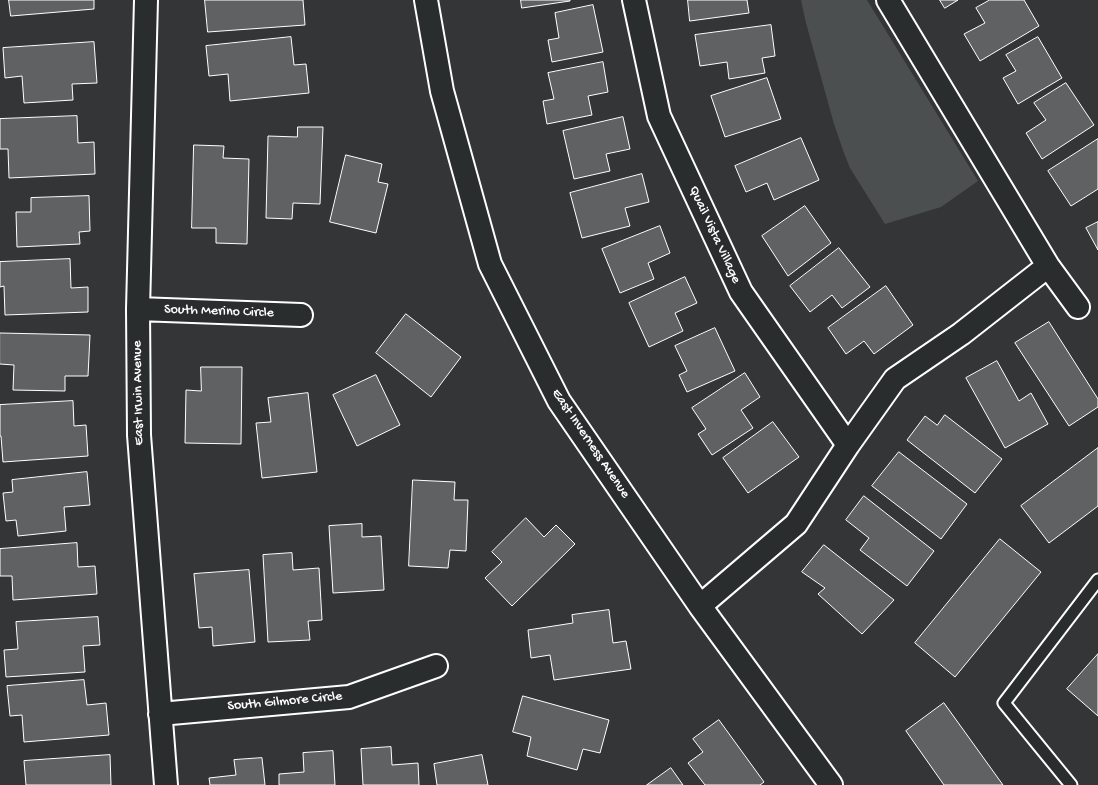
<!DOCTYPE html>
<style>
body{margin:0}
canvas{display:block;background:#333536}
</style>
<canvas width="1098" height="785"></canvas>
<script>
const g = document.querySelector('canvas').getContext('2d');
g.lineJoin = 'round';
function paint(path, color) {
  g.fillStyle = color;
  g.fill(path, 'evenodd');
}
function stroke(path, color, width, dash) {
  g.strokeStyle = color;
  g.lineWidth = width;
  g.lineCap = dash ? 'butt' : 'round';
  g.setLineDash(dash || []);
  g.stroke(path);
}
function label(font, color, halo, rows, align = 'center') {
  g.font = font + ' "Gochi Hand",sans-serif';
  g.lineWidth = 4.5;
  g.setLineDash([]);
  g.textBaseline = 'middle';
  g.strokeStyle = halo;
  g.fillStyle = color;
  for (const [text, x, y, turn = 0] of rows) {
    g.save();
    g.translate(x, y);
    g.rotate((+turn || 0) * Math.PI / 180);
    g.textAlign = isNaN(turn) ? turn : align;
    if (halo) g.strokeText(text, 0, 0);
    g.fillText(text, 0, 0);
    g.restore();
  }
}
paint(new Path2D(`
 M801,0H867L978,181L941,207L885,224L850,168L844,153L834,124L806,23Z`), '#4c4f50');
const building = new Path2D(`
 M9,0H94V9L11,16Z
 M205,0H303L305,25L208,32Z
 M521,0H570V1L522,8Z
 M688,0H747L749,13L690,21Z
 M940,0H958L945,8Z
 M990,0H1024L1039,26L980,61L964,34L985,23L976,8Z
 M593,5L603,52L552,62L548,40L559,38L555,13Z
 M771,25L775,56L762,58L765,73L729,79L727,62L700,66L695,35Z
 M291,37L294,65L306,64L309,93L230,101L228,74L209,76L206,46Z
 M1038,37L1062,78L1018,104L1003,78L1016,71L1006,55Z
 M94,42L97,83L72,84L73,100L24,103L22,76L5,78L3,48Z
 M603,62L608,92L588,96L592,115L547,124L543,101L554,99L548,73Z
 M767,78L781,119L725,137L711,96Z
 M1066,83L1094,125L1042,159L1026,133L1046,120L1034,103Z
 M77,116L78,143L94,142L95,174L9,178L8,149H0V119Z
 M623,117L630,149L606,154L610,171L574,179L563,131Z
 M298,127H323L320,204L293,203L292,219L266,218L268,136L297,137Z
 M801,138L819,180L774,200L767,183L746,192L735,166Z
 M1098,139V189L1071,206L1048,171Z
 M194,145L224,146L223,158L249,159L247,244L216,243V228H192Z
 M346,155L382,164L378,182L388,184L376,233L330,222Z
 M642,174L649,202L625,208L630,226L582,238L570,193Z
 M89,196L90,231L79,232L80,244L17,247L16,212H31V198Z
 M805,206L831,243L788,276L762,236Z
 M1098,222V250L1086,228Z
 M660,226L670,253L648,263L654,279L620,293L602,249Z
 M839,248L870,287L842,308L832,295L810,312L790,286Z
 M70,259L71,288L88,287V312L5,315L4,286L0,287V262Z
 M685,277L697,303L675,313L683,331L649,347L629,303Z
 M886,286L913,325L874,354L864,341L846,354L828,328Z
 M406,314L461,357L431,397L376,353Z
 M1049,322L1098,399V407L1069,426L1015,343Z
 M715,328L735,371L687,392L679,375L687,371L675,346Z
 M0,333L90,335L88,376H65V391L13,390L14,365L0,364Z
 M997,361L1019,401L1031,393L1048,424L1005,448L966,378Z
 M201,367H242L241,444L185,443L186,390L201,391Z
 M745,373L760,397L741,410L753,428L712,455L698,434L706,429L692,408Z
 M376,375L400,425L357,446L333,395Z
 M308,393L317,472L262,478L256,423L271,422L268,398Z
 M73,401L74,426L86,425L88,456L3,462L1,436H0V405Z
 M945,415L1002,459L975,493L907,440L925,416L937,425Z
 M773,422L799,457L748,493L723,458Z
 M1098,448V506L1049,543L1021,506Z
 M899,452L967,504L941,539L872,486Z
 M87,472L90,505L64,507L66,531L18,536L16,520L6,521L3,493L13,492L12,480Z
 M413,480L455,482L454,500H468L466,551L450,550L448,568L409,566Z
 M864,496L934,551L907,586L860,550L869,538L846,520Z
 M526,518L544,537L556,525L575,544L512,606L485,578L502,562L492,552Z
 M362,524V537L381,536L384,590L333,593L329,526Z
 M1000,539L1041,572L955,677L915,643Z
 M77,543L78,567L95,566L97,594L13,600L12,576H0V549Z
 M824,545L894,600L862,634L818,594L825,588L802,572Z
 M292,553L293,570L319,568L322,620L308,621L310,640L268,642L263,555Z
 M249,570L255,642L213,646L212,627L199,628L194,574Z
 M609,610L613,643L626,641L631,669L554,680L550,655L531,658L528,630L573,623L572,615Z
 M98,617L100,645L83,646L85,672L6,677L4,650L18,649L16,622Z
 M1098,654V716L1067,689Z
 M84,680L87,705L106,703L109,735L24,742L22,715L10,716L7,686Z
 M523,696L609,720L600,753L583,749L577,770L527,756L531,737L513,732Z
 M944,703L1003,785H944L906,731Z
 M719,720L764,782L760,785H705L688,763L703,752L693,739Z
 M391,747L392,765L418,763L419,785H363L361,749Z
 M333,751L335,785H279V774L304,772L303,753Z
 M110,755L111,785H26L24,761Z
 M482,755L488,785H437L434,764Z
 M262,758L265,785H210L209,778L236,775L234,760Z
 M671,768L683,785H647Z`);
paint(building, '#5f6162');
stroke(building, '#fff', 1);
const service = new Path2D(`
 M1071,785L1004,703L1098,580`);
const minor = new Path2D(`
 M146,0L138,309L139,435L166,785
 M426,0L442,91L490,264L559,401L700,606L831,785
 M634,0L659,116L741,292L848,445
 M888,0L1048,266L1078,307
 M138,309L301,315
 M700,606L796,524L848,445L895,379L961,334L1048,266
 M160,714L349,697L436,666`);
stroke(service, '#fff', 15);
stroke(minor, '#fff', 26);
stroke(service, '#2a2d2e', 11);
stroke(minor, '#2a2d2e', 22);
label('14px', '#fff', '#2a2d2e', [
 ["Quail Vista Village",714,235,65],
 ["South Merino Circle",219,312,2],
 ["East Irwin Avenue",139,393,-91],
 ["East Inverness Avenue",590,444,56],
 ["South Gilmore Circle",285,702,-5]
]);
</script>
